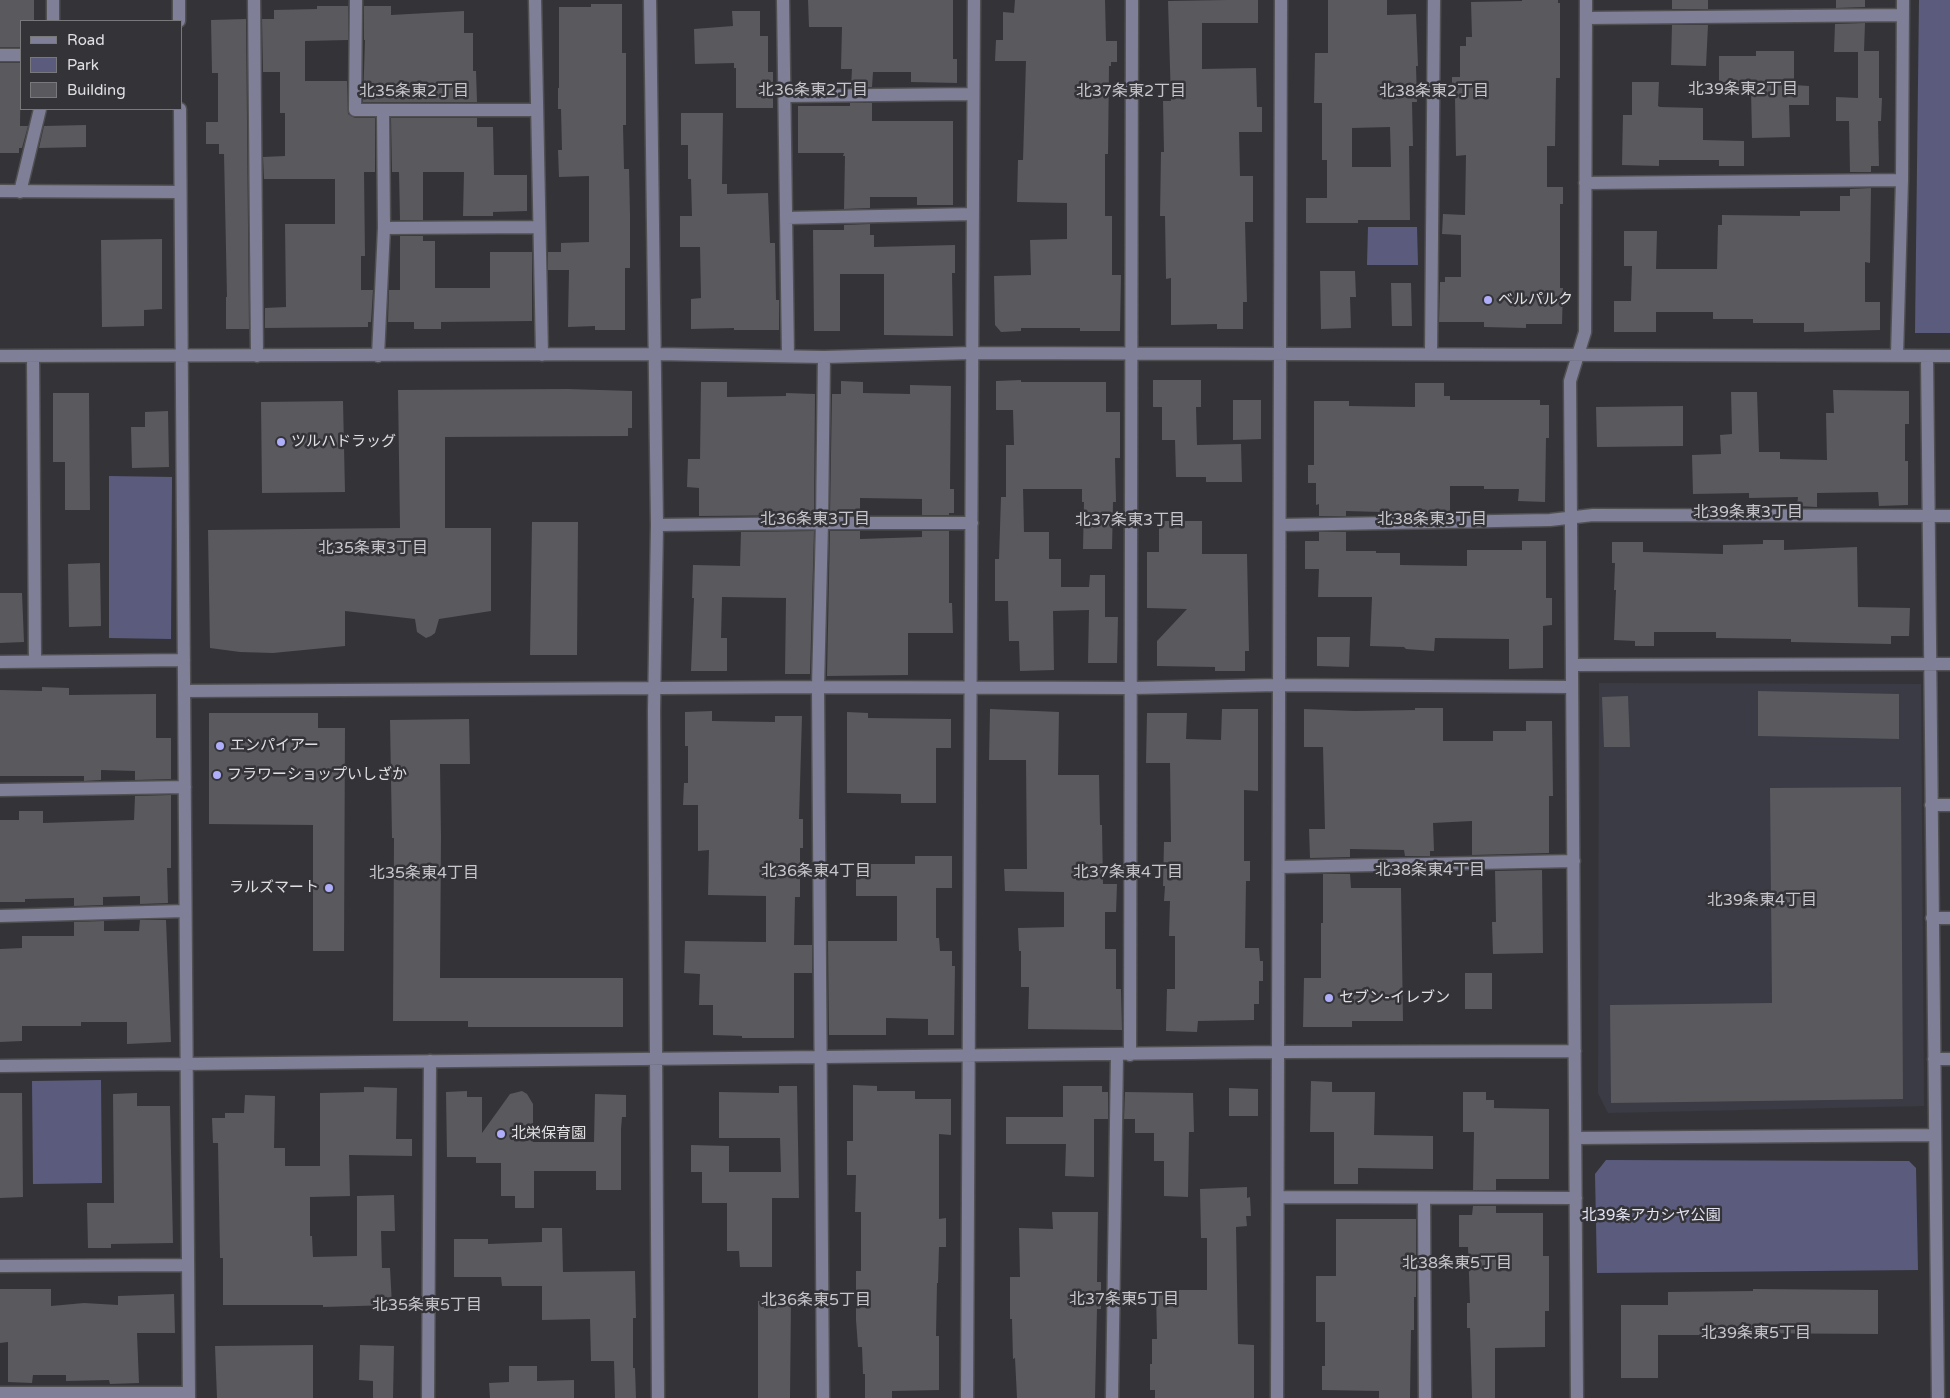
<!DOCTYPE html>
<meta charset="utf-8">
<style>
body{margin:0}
#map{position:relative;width:1950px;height:1398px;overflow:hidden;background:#343438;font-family:"Varela Round",sans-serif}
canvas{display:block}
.legend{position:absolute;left:20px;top:20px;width:162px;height:90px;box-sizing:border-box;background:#343438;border:1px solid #79797c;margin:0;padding:6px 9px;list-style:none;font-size:15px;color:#e0e0e3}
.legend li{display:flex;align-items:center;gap:10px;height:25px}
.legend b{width:25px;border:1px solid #79797c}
</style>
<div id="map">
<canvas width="1950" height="1398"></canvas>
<ul class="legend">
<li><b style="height:6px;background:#7f7f97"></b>Road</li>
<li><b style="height:14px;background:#5b5b7e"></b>Park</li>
<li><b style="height:14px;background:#59595e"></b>Building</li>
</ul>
</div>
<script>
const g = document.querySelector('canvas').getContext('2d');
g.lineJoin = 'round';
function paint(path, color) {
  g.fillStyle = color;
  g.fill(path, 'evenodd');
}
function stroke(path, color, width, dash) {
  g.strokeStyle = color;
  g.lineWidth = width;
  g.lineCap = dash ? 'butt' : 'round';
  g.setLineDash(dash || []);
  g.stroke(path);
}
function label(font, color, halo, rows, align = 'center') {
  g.font = font + ' "Varela Round","Noto Sans JP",sans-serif';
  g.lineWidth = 5;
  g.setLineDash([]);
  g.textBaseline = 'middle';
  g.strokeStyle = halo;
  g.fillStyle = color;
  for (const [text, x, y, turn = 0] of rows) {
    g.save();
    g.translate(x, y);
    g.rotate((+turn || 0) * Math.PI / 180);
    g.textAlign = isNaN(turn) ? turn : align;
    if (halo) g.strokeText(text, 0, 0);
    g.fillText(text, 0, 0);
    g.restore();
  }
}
paint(new Path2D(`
 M1599,683L1921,684L1924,1106L1608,1113L1598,1093Z`), '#3b3b46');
paint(new Path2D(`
 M1919,0H1950V333H1915Z
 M1368,227H1417L1418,265H1367Z
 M109,476L172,477L171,639L109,638Z
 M101,1080L102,1183L33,1184L32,1081Z
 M1606,1160L1909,1161L1916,1168L1918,1270L1597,1273L1595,1174Z`), '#5b5b7e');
paint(new Path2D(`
 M0,0H34V21H21V47H0Z
 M808,0H953V59H957V83L911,82V72H873L872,87H851L852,69H841L842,27H809Z
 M1015,0H1105L1106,41H1117V62H1111V66H1109L1108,154H1105V216H1112V275H1121L1120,331H1080V328H1021V331L1001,332L995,325L994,276L1031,275L1030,240L1067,239V203L1017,202L1018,160H1023L1026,61H995L996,40H1003V12L1014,13Z
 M1227,0H1258V23H1202V69L1256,68L1257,107H1262V132H1239L1240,176H1253V222H1245L1247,302H1243V329H1217V324L1171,325V278L1166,279L1165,216H1160L1161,152H1164L1163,101H1171L1168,1Z
 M1328,0H1387V15L1416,14L1418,66H1416L1417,102H1412L1413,146H1409L1410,220H1358V223H1306V198H1327V160H1322V103H1314L1315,53H1328ZM1390,127L1391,167H1352V128Z
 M1522,0H1558V3H1560V78H1556L1555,146H1547V187H1563V204H1560V288H1563L1562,324H1526V328L1484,327V322H1439L1440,282H1445V277H1461V235L1442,234L1443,214L1465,215L1466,155L1456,156L1455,97H1452V77H1460V46H1466V37H1472L1471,2L1522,1Z
 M1672,0H1708V9H1672Z
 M1836,0H1865V7L1836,8Z
 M591,4H622V53H626V125H623L624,169H629L630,215V268H625V330H595V326L568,327L569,270H548V252H561V243L589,242V176L559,177L558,150H562L561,109H558V88H559V7H591Z
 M317,6H348V40L305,41V81H347L348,114L355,118H375V172H364L365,256H361V290H373L371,322H368V327L265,328V308L286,307L285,224H335V179H264L263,157L285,156V113H280V72H263L262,19H274V10L317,9Z
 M364,6H391V15L464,11V33H473V71H476L477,102H363L365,40H364Z
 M732,11H760V36H768V72H773V108H736V68H734V63L695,64L694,29L733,26Z
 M246,19L249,329H226V297H227L224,154H219V144H206V122H218V73H212L211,20Z
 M1865,23L1864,51H1879V98H1882L1881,121H1878L1879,166H1871V172H1850L1849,121H1836V97L1858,98V52H1834L1835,24Z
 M1672,25H1708L1706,66L1671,65Z
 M1756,51H1794V85L1809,86V105H1789L1790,137L1752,138L1751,90H1719V56H1756Z
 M0,63H21L20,126H28L22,148H19V153H0Z
 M1632,82H1659L1658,106L1660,107L1703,108V140L1744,141V166H1719V160H1659V166L1622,165L1623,115H1632Z
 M850,103H872V121H953V205H917V197H870V208L844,209L845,156H843L844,153H798V106H850Z
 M681,113H723L722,184H727V194L768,193L770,243H775L776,300H779V330H734V328L691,329V299L701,298L700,247H680V216H692L691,179H688V145H681Z
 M391,118H477V127H493L494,175H527V211L493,212V216H463L464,172H423V220H400L399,172H392Z
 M86,125V147L39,148L44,126Z
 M1871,188L1870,263L1865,262V302H1880V330L1804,332V323H1753V319H1713V312H1656V332H1614V301H1631L1632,266H1624V231H1657L1656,269H1717L1718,225H1722V215L1800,216V211H1840V196H1850V189Z
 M870,224V235H874V247L955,245V273H952L953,336L884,335V274H840V331H814L813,230H844V225Z
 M400,236H423V241H435V288H490V252H532V321L441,322V329H414V322H388L389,290H400Z
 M162,239V309L144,310V326L102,327L101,240Z
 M1320,271H1355L1356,297H1350L1351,328L1321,329Z
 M1391,283H1411L1412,326H1392Z
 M1021,380V382H1106V412H1120V458H1115L1116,502H1113L1112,549H1083L1084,502H1082V489H1023L1024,532H1049V559H1061V587H1089L1090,575H1105V617H1118L1117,663H1088L1089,610L1053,611L1054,670L1020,671L1019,641H1009L1008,601H995V559H999L1001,497H1006V445H1014L1013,410H996V381Z
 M1153,380H1201V407H1196L1197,445L1241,444L1242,482H1206V477H1176L1175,440H1162V407H1153Z
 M841,381L863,382V393L910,394V385L951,386L950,489H954V513H949V515H922V499L860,498V515H830L832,394H841Z
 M701,382H727V397L786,396V393L815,394L814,515L699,516V488L687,487L688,459H700Z
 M1415,383H1444V396H1450V400H1540V405H1549V438H1546L1545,502L1518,501L1519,489H1484V486H1450V514L1346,511V516H1319V504L1316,505V483H1308V465H1314V401H1349V406L1415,407Z
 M568,389L632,391V428H628V436L445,437V528H491V611L439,619L435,633L431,636L426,638L417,632L415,619L345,611V646L273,653L240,652L210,648L208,530L400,528L398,390Z
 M1833,390L1909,391V424H1905V461H1908V505L1879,506L1878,492L1817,493V507L1797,506L1798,497L1749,498V493L1693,494L1692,455L1721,454L1720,435L1732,434L1731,392H1757L1759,452H1780V459L1827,460L1826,413H1834Z
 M53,393H89L90,510H65V462H53Z
 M1233,400H1261V439L1233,440Z
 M343,401L345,492L262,493L261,402Z
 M1683,406V446L1597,447L1596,407Z
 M168,411L169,467L132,468L131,427H145V412Z
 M1159,521H1202V554H1247L1249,651H1245V671H1215V667L1157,666V641L1187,609L1147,608V552H1159Z
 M532,522H578L577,655H530Z
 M814,531L810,674H785L786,598L722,597L721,638H727V671H691L694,598H692L693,565L740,566L741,532Z
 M830,531H860V539L922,537V531H949V603H952L953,633H908V675L827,676Z
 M1319,532H1346V551H1376V553H1400V565L1467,566V550H1522V541H1546V598H1552V625L1543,626V668L1509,669V639L1435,638L1434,651L1406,649L1404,647L1370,646L1372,597H1318L1319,569H1305V541H1319Z
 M1763,540H1784V550L1857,547L1858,607L1910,608L1909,636H1891V644L1791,642V639L1716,638V632H1654V646H1635V641L1614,640L1616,590H1614L1615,563H1612V542H1643V552L1723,554V545L1763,544Z
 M100,563L101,626L69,627L68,564Z
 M0,593H22L24,642L0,643Z
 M1317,637H1350L1349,667L1317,666Z
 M42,687L69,688V695L156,694V738H171V779L135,780V771L101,770V780L84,781V776H0V690L42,691Z
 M1758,691L1899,694V739L1758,736Z
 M1628,696L1630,747H1604L1602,697Z
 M1415,708H1443V741H1493V731H1526V721H1552L1553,796H1549V853L1472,855V821L1433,823L1434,851H1430V856H1405L1404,850L1350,849V857L1310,858L1309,829H1325L1323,747H1304V709L1355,711L1415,710Z
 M990,709L1059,712L1058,775H1099L1100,825H1102L1103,884H1117L1116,912H1105V949H1116V989H1121L1122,1030L1028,1029L1029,987H1021V951H1019L1018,928L1064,927V892L1005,891L1004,869H1027L1026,760H989Z
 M1222,709H1258V791L1244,790V861H1250V881H1246L1245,948H1259L1260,961H1263V981H1259V1004H1254V1020L1198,1021L1197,1032L1166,1031L1167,989H1175V936H1169L1170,901H1164L1165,886H1163L1164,842H1171L1170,763H1146L1147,713H1187L1186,739L1221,740Z
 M712,711V721L775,722V716H802L799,819H803V848H800V897H795L794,945H812V973H794V1038H742V1036L713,1035V1005H699L700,974L684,973L685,941L766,942V896L708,895L709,850L698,851V805H683L684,783H688V746H685V712Z
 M847,712L868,713V718L951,719V748H936V803H901V794L847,793Z
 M209,713H318V728H345L344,951H313V825L209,824Z
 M469,719L470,764H440L441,837L440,978H623V1027H468V1021H393L394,838H392L390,720Z
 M1901,787L1903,1099L1611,1103L1610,1005L1772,1003L1770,788Z
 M171,795V868H167L168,903L140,904V896L103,897V905L74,906V898L25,899V902H0V820H19V811H43V823L134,820L135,796Z
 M915,856H952V888H936V938H939L940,951H952V966H955L954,1035H928V1019L886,1018V1035H829L828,941H897V896H856V864H915Z
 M1542,870L1543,953L1493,954L1492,922H1496L1495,871Z
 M1323,874H1350L1351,888H1401L1403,1021H1352V1027H1303L1304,978H1321V923H1323Z
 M140,920H166L171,1042L127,1044V1022H81V1026H22V1041L0,1042V949L22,948V936H74V922L104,921V931H139Z
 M1465,973H1492V1009H1465Z
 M1311,1081L1332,1082V1092H1375L1374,1135L1433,1136V1169L1358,1168V1184H1334V1132H1310Z
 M853,1085L877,1086V1091H915V1099H951V1135L939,1134V1219L946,1218V1247H939L938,1283H937L936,1336H939V1390L892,1391V1398H865V1374H863L862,1347H858L856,1320V1271H861V1212H855L856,1175H847V1141H853Z
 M779,1086H797L799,1198H772V1267H740L739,1251H727V1203H702V1172H691V1145L729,1146V1172H781L780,1138H719V1092L779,1093Z
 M1063,1086H1102V1092H1108V1119H1094V1177L1065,1176L1066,1144H1006V1117H1063Z
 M364,1087L397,1088L396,1139H412V1156L349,1155L350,1196L310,1197V1236H312L313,1257L357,1256V1196L394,1195L395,1231H381L382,1268H390L392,1305L323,1307V1305H223V1258H220L218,1143H213L212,1118H225V1113H244L245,1095L275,1096L274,1148H285V1166H320V1093L364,1092Z
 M1229,1088L1258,1089V1116H1229Z
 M467,1091V1097H482V1133L510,1094L522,1091L527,1094L533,1104V1142H594L595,1094L626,1095V1117H622L621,1129V1190H596V1171H534V1208H515V1196H501V1163H476V1157H447L446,1092Z
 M1125,1092L1193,1093L1194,1132H1189L1188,1197L1164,1196V1161H1154V1133H1135V1119H1124Z
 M1463,1092H1486V1100H1494V1108L1549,1109V1179H1496V1190H1473L1474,1132H1463Z
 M0,1093H22L23,1197L0,1198Z
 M137,1093V1106H170L173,1243L111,1244V1248H88L87,1203H114L113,1094Z
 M1247,1187V1198L1250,1197L1251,1216H1246L1247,1226L1236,1227L1238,1344L1254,1345V1398H1155V1390H1150V1364H1152V1339H1157L1156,1290H1207V1238H1201L1200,1189Z
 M1473,1206H1496V1213H1543V1256H1549V1311H1545V1347L1495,1348V1398H1472L1470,1328H1467V1303H1470L1468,1247H1459V1215H1472Z
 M1052,1212H1098L1097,1282H1101V1309H1097L1095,1398H1017L1015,1358L1013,1359L1012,1319H1010V1277H1020L1019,1228L1053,1229Z
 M1336,1219H1416V1297H1414V1330H1411L1410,1398H1379V1391L1322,1390V1366H1325V1322H1316V1276H1336Z
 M542,1228H562L563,1272L635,1271L636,1318H633V1368H635L636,1398H615L614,1361H591L590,1319L542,1320V1286H502L501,1277H454V1239H488V1244L542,1242Z
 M0,1289H51V1306L84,1303L118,1305V1296L174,1294L175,1333H137L139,1383L110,1384L109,1380L66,1381V1375H33L32,1383L8,1382V1342L0,1343Z
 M1753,1289L1878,1290V1334L1729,1333V1335H1658V1378H1621V1305H1668V1292L1753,1291Z
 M758,1301H791L790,1398H758Z
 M313,1345V1398H217L215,1346Z
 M360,1345L394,1346L393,1398H373V1381L359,1380Z
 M509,1366H537V1381L574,1380V1398H490L489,1383L509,1382Z`), '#59595e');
const minor = new Path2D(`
 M179,0V21
 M254,0L257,356
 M356,0L355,110H537
 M535,0L542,355
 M650,0L657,525L654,711L658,1398
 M783,0L788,356
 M1586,18L1903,15
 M53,21V0
 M0,55H21
 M785,96L973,94
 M180,109L189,1398
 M1585,183L1902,180
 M0,191L180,192
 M20,192L40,109
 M786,218L973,214
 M384,228L539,227
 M1431,354L1434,0
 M1897,355L1902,180L1903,0
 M0,356L656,354L824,357L972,353L1950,356
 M378,356L384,228L383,110
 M1927,356L1938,1398
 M33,357L35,661
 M657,525L822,523H972
 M1280,525L1550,520L1593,515L1950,516
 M0,662L184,660
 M1572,665L1950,664
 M184,691L818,687L1132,688L1279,685L1572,687
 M0,790L185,787
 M1931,805H1950
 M1279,867L1574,861
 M0,916L185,911
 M1932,918H1950
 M1130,1055L1132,0
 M1934,1059H1950
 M0,1066L1279,1052L1575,1051
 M1576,1138L1934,1135
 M1278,1197L1576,1198
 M1424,1198L1425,1398
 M0,1266L188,1265
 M0,1393H189
 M428,1398L430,1061
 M823,1398L818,687L822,523L824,357
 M967,1398L974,0
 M1112,1398L1117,1055
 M1277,1398L1281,0
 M1577,1398L1570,381L1585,332L1586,0`);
stroke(minor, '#505053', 15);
stroke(minor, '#7f7f97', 12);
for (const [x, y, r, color] of [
 [1488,300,5,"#afaefa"],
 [281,442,5,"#afaefa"],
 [220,746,5,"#afaefa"],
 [217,775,5,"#afaefa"],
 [329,888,5,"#afaefa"],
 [1329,998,5,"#afaefa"],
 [501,1134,5,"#afaefa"]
]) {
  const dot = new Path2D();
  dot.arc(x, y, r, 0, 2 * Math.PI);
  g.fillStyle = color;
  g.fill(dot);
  stroke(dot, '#343438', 2);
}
label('15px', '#e0e0e3', '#343438', [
 ["ベルパルク",1498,300],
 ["ツルハドラッグ",291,442],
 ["エンパイアー",230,746],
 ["フラワーショップいしざか",227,775],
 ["ラルズマート",319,888,"right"],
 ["セブン-イレブン",1339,998],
 ["北栄保育園",511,1134]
], 'left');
label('15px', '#e2e2f3', '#343438', [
 ["北39条アカシヤ公園",1651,1216]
]);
label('16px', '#c5c5cb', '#343438', [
 ["北39条東2丁目",1743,90],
 ["北36条東2丁目",813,91],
 ["北35条東2丁目",414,92],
 ["北37条東2丁目",1131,92],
 ["北38条東2丁目",1434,92],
 ["北39条東3丁目",1748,513],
 ["北36条東3丁目",815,520],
 ["北38条東3丁目",1432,520],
 ["北37条東3丁目",1130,521],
 ["北35条東3丁目",373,549],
 ["北38条東4丁目",1430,871],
 ["北36条東4丁目",816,872],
 ["北37条東4丁目",1128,873],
 ["北35条東4丁目",424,874],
 ["北39条東4丁目",1762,901],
 ["北38条東5丁目",1457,1264],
 ["北37条東5丁目",1124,1300],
 ["北36条東5丁目",816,1301],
 ["北35条東5丁目",427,1306],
 ["北39条東5丁目",1756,1334]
]);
</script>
